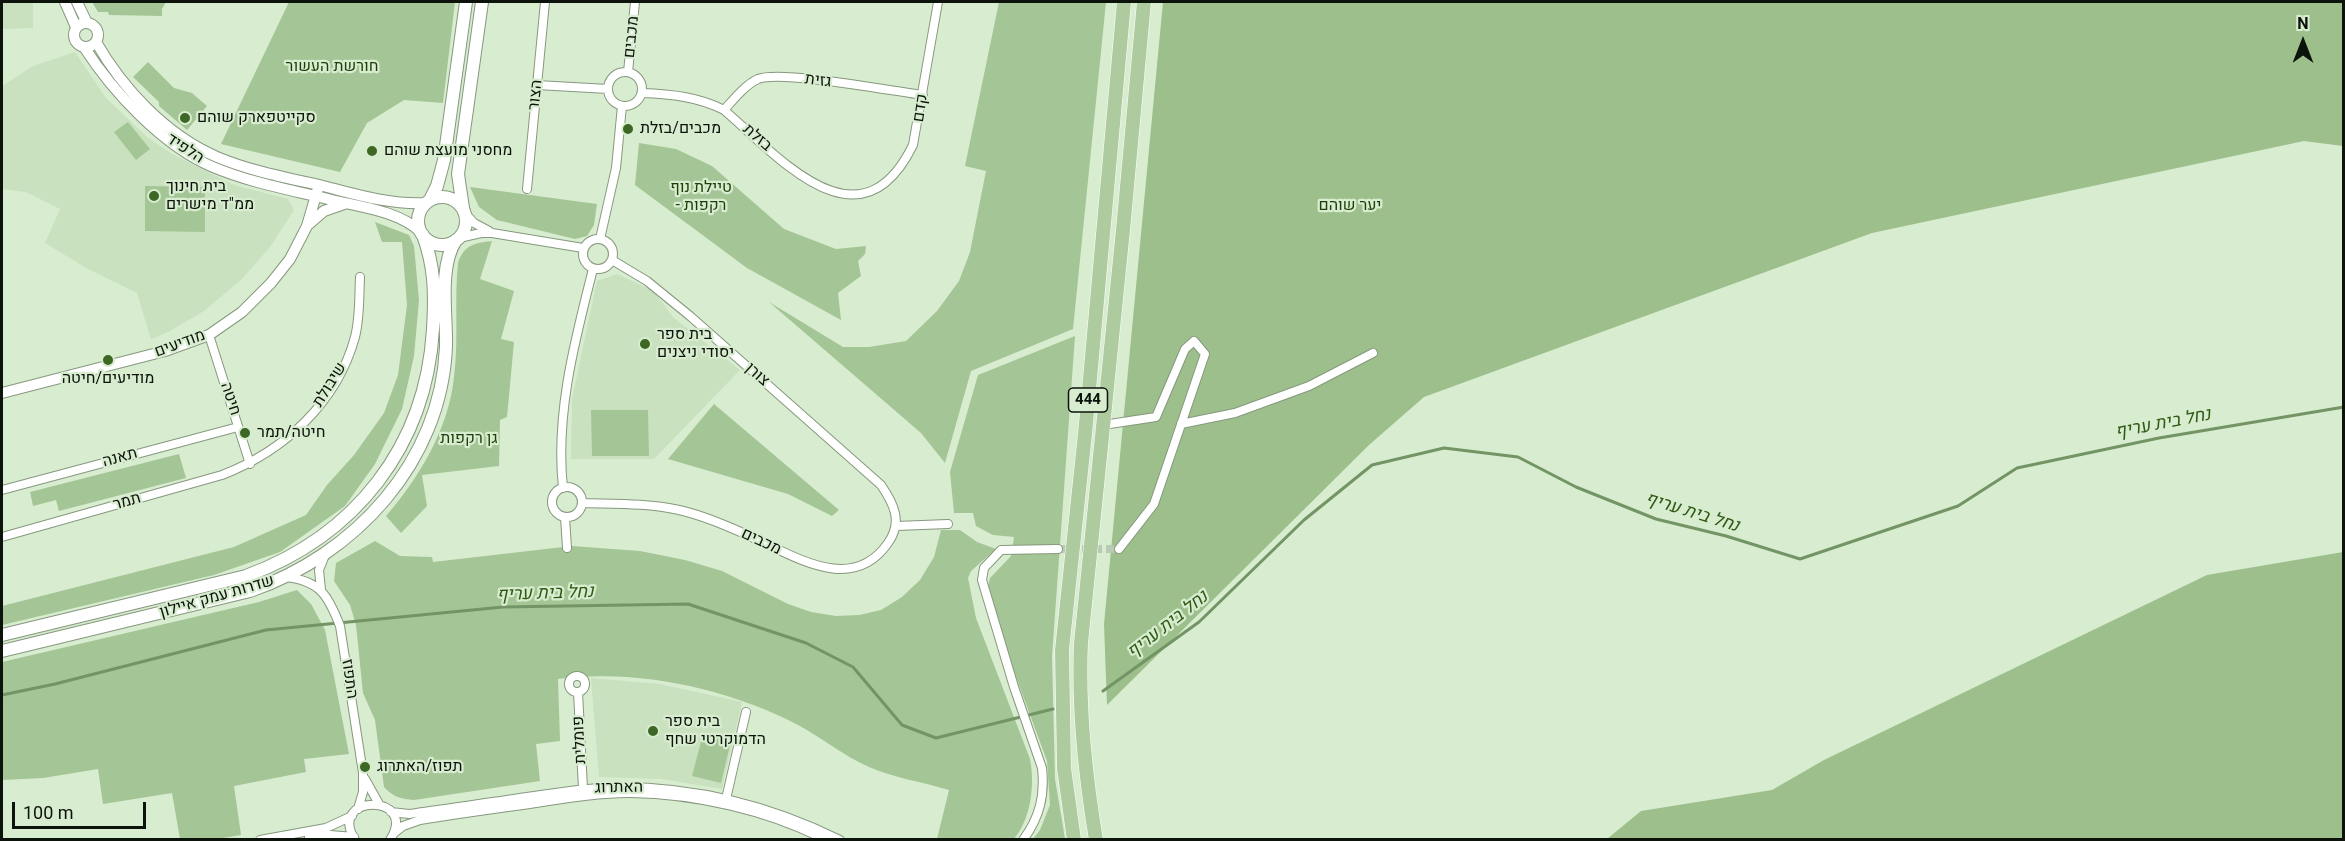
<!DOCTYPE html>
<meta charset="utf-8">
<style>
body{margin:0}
#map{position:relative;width:2345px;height:841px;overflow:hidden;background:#d8ecd0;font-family:Roboto,sans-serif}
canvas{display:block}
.frame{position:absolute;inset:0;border:3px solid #0c130a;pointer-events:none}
.north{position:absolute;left:2273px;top:12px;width:60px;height:60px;-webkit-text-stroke:4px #d8ecd0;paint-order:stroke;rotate:0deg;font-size:16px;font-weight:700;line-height:24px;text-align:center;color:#0c130a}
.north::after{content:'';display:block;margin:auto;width:21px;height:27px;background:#0c130a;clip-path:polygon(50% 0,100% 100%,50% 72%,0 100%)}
.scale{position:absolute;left:12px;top:802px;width:134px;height:27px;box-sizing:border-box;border:3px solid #0c130a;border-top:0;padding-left:8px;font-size:18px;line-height:21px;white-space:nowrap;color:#0c130a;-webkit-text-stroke:4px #d8ecd0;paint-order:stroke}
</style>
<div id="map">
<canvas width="2345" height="841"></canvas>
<div class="frame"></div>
<div class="north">N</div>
<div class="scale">100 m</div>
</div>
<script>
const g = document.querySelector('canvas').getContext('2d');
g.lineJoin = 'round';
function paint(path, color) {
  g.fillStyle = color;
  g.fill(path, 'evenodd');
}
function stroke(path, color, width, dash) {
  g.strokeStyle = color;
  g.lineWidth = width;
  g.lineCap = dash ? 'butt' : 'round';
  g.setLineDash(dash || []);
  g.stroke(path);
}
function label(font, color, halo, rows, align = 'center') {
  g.font = font + ' Roboto,Heebo,sans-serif';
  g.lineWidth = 4.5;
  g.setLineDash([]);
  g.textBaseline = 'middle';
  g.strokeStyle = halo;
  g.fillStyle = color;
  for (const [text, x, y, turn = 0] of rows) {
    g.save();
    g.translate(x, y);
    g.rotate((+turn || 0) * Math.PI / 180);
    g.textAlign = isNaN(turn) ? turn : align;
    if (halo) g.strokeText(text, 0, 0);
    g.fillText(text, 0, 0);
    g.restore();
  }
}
paint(new Path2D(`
 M2,2H33V28L2,29Z
 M75,52L106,98L147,137L172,154L234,185L288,199L294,210L270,247L242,279L204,311L168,332L151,339L137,293L88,269L45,243L60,209L26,192L2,189V86L33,66Z
 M617,274L653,291L674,318L740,370L654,459H571L572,399L597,281Z
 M591,678L660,684L742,702L722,789L662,779L599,777Z`), '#c9e1be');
paint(new Path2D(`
 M92,2H166L162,9V16L109,15L108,12H98Z
 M289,2H455L443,103L404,100L367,123L340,172L221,144Z
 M999,2H1106L1073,329L971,371L945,463L921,433L769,302L843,347H869L906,341L937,311L959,281L970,252L986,171L965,166Z
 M148,62L174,88L192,93L207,106L187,130L159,106V102L133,77Z
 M128,122L150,149L136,160L114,132Z
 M639,143L676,149L712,166L784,229L836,249L866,246L865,254L858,261L861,276L838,293L841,320L747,268L635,185Z
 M145,186L205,187V232L145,231Z
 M470,187L597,204L594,225L587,236L575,239L497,220L479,207Z
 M375,222L409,235L414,246L419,300L414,356L402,409L375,464L345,506L280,552L214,575L2,625V606L234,547L306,515L327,485L354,455L384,413L398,375L407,305L402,242H382Z
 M492,241L480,279L514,291L501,339L514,342L507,417L500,420L499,466L422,475L427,506L401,533L386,516C419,478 449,428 454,377C459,339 454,301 458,263C464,245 474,243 492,241Z
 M1075,336L1052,656L1055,779L1065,839H1033L1040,830L1050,805L1047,761L986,595L990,578L1011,556L1014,537L993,535L976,526L973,513H954L950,472L978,375Z
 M714,404L839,510L832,516L788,494L668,459Z
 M591,410H648L649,456H592Z
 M179,454L186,478L59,511L56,500L33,506L30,492Z
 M941,530H960L977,542L996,549L971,571L968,578L976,618L1030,759C1035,784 1031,819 1014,839H937L949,790C923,782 894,778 869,767C844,756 822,738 798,725C726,688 639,669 558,679L560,741L536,744L540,781L414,800C401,799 393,797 384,787L375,720L363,693L356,625L350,605L334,581L336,563L375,541L400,556L432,557L433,562L572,546L640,551L685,560L722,571L788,604L811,612L836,616L859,615L881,610L902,597L920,580L934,557Z
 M297,590L311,604L325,630L349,754L304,759L306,772L234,786L241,835L217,839H180L172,793L103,804L98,769L43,778L2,780V662L259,602Z
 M703,734L731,741L721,783L692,776Z`), '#a4c595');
paint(new Path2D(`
 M1163,2H2343V146L2304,141L1872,233L1424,397L1369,445L1107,705L1104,624Z
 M2343,552V839H1607L1641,811L1772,790L1824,760L2207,575Z`), '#9cbf8c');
stroke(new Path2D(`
 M1103,691L1199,622L1304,520L1372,465L1444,448L1518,457L1576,487L1656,519L1726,536L1800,559L1958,506L2017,468L2159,438L2344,407
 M2,695L55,684L266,630L503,607L688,604L806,643L853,667L902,725L936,738L1053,709`), '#739464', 3);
stroke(new Path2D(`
 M1058,549H1119`), '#b9cbb2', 8, [8, 4]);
const minor = new Path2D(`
 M608 89a17 17 0 1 1 34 0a17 17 0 1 1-34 0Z
 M628,72L635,2
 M537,85L608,89
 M642,93C671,94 699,97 724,110C780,158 860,253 913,145L938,2
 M724,110C734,99 745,85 758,79C781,70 892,91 923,95
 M527,189L545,2
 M465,213L474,223L489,231
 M459,238L481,233H492L583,248
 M583 254a15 15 0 1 1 30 0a15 15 0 1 1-30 0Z
 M600,239L616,168L622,106
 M209,335L250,464
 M1181,424L1235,413L1309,386L1373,353
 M1103,425L1156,417L1185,349L1194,341L1205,354L1154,504L1119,549
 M552 502a15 15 0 1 1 30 0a15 15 0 1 1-30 0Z
 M563,488C555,414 575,340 593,269
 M2,490L238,427
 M582,503C614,504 647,503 679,510C706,516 735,529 760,541C801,560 854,592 888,543C903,522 894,504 881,485L690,316L647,281L612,260
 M565,517L567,548
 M896,526L948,524
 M2,537L222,475C284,451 337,403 355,337C360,318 359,297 360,277
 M286,577C320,581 328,595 340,626L363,773V792L358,809
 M321,590L319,570L325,555
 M569 684a8 8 0 1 1 16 0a8 8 0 1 1-16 0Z
 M578,692L583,789
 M365,779L379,804
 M726,799L746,712
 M391,812L409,814C449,808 488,803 527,797C556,793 585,788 614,787C693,786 769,805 840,840
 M394,833L403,826L420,820C457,814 493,809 530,804C563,799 596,793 630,793C696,794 767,810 826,840
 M309,837L330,835L354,837
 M260,840L326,828L352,816
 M355,840C326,793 420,793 390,840
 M1023,840C1040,817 1045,795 1042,768L1014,687L982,580L984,568L1001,550L1058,549`);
const tertiary = new Path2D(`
 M65,2L76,27
 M77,2L87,23
 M74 35a12 12 0 1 1 24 0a12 12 0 1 1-24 0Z
 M96,42C123,89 166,135 217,157C250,171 288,178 323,186C358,195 391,205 427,203
 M84,47C113,92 163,146 213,167C251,183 292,190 332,200C362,207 398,211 421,232
 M309,224L324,211L344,204
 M2,393L165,351L209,335L242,312L271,283L290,259L307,226L319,185`);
const secondary = new Path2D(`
 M418 221a24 24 0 1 1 48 0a24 24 0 1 1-48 0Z
 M430,200L437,186L444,160L466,2
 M463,208L458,174L482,2
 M2,635L246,576C355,536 426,447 433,329C435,294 435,268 423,235
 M2,651L250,591C355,555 441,462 446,347C447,316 438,267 456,240`);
const primary = new Path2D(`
 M1074,840L1064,768L1062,650L1085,434L1124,2
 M1096,840C1085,774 1078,710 1081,643L1123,230L1144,2`);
stroke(minor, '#86987e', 10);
stroke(tertiary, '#86987e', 12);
stroke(secondary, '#86987e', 14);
stroke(primary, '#fff', 15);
stroke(minor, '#fff', 8);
stroke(tertiary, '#fff', 10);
stroke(secondary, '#fff', 12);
stroke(primary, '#aecba0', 14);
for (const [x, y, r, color] of [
 [185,118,6,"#3c6724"],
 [628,129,6,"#3c6724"],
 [372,151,6,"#3c6724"],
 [154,196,6,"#3c6724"],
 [645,344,6,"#3c6724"],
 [108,360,6,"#3c6724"],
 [245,433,6,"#3c6724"],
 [653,731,6,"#3c6724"],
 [365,767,6,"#3c6724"]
]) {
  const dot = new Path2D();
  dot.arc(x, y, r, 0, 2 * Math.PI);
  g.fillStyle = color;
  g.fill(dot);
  stroke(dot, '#d8ecd0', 2);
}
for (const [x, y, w] of [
 [1088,400,39]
]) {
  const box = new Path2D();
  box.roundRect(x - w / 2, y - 12, w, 24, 4.5);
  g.fillStyle = '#d8ecd0';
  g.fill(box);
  stroke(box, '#0c130a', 1.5);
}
label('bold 15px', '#0c130a', null, [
 ["444",1088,400]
]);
label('16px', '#0c130a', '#d8ecd0', [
 ["מכבים",632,37,-84],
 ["גזית",818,81,7],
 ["הצור",536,95,-84],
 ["קדם",921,108,-81],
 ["בזלת",757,138,41],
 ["הלפיד",185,149,33],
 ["מודיעים",180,344,-20],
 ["צורן",757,375,42],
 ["שיבולת",330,385,-58],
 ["חיטה",230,399,72],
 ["תאנה",120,458,-15],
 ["תמר",127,502,-16],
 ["מכבים",761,542,25],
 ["שדרות עמק איילון",217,597,-16],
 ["התפוז",349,679,82],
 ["פומלית",580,740,-93],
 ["האתרוג",619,788,-1]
]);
label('16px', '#1e3e09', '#d8ecd0', [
 ["חורשת העשור",332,67],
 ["טיילת נוף",701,188],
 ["- רקפות",701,206],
 ["יער שוהם",1350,206],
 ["גן רקפות",469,439]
]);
label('16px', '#0c130a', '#d8ecd0', [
 ["סקייטפארק שוהם",197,118],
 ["מכבים/בזלת",640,129],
 ["מחסני מועצת שוהם",384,151],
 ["בית חינוך",166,187],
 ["ממ\"ד מישרים",166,205],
 ["בית ספר",657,335],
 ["יסודי ניצנים",657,353],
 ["מודיעים/חיטה",108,379,"center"],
 ["חיטה/תמר",257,433],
 ["בית ספר",665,722],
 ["הדמוקרטי שחף",665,740],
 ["תפוז/האתרוג",377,767]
], 'left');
label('italic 18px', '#2e5a14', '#d8ecd0', [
 ["נחל בית עריף",2163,424,-11],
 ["נחל בית עריף",1692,513,17],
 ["נחל בית עריף",545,594,-2],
 ["נחל בית עריף",1168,625,-38]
]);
</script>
